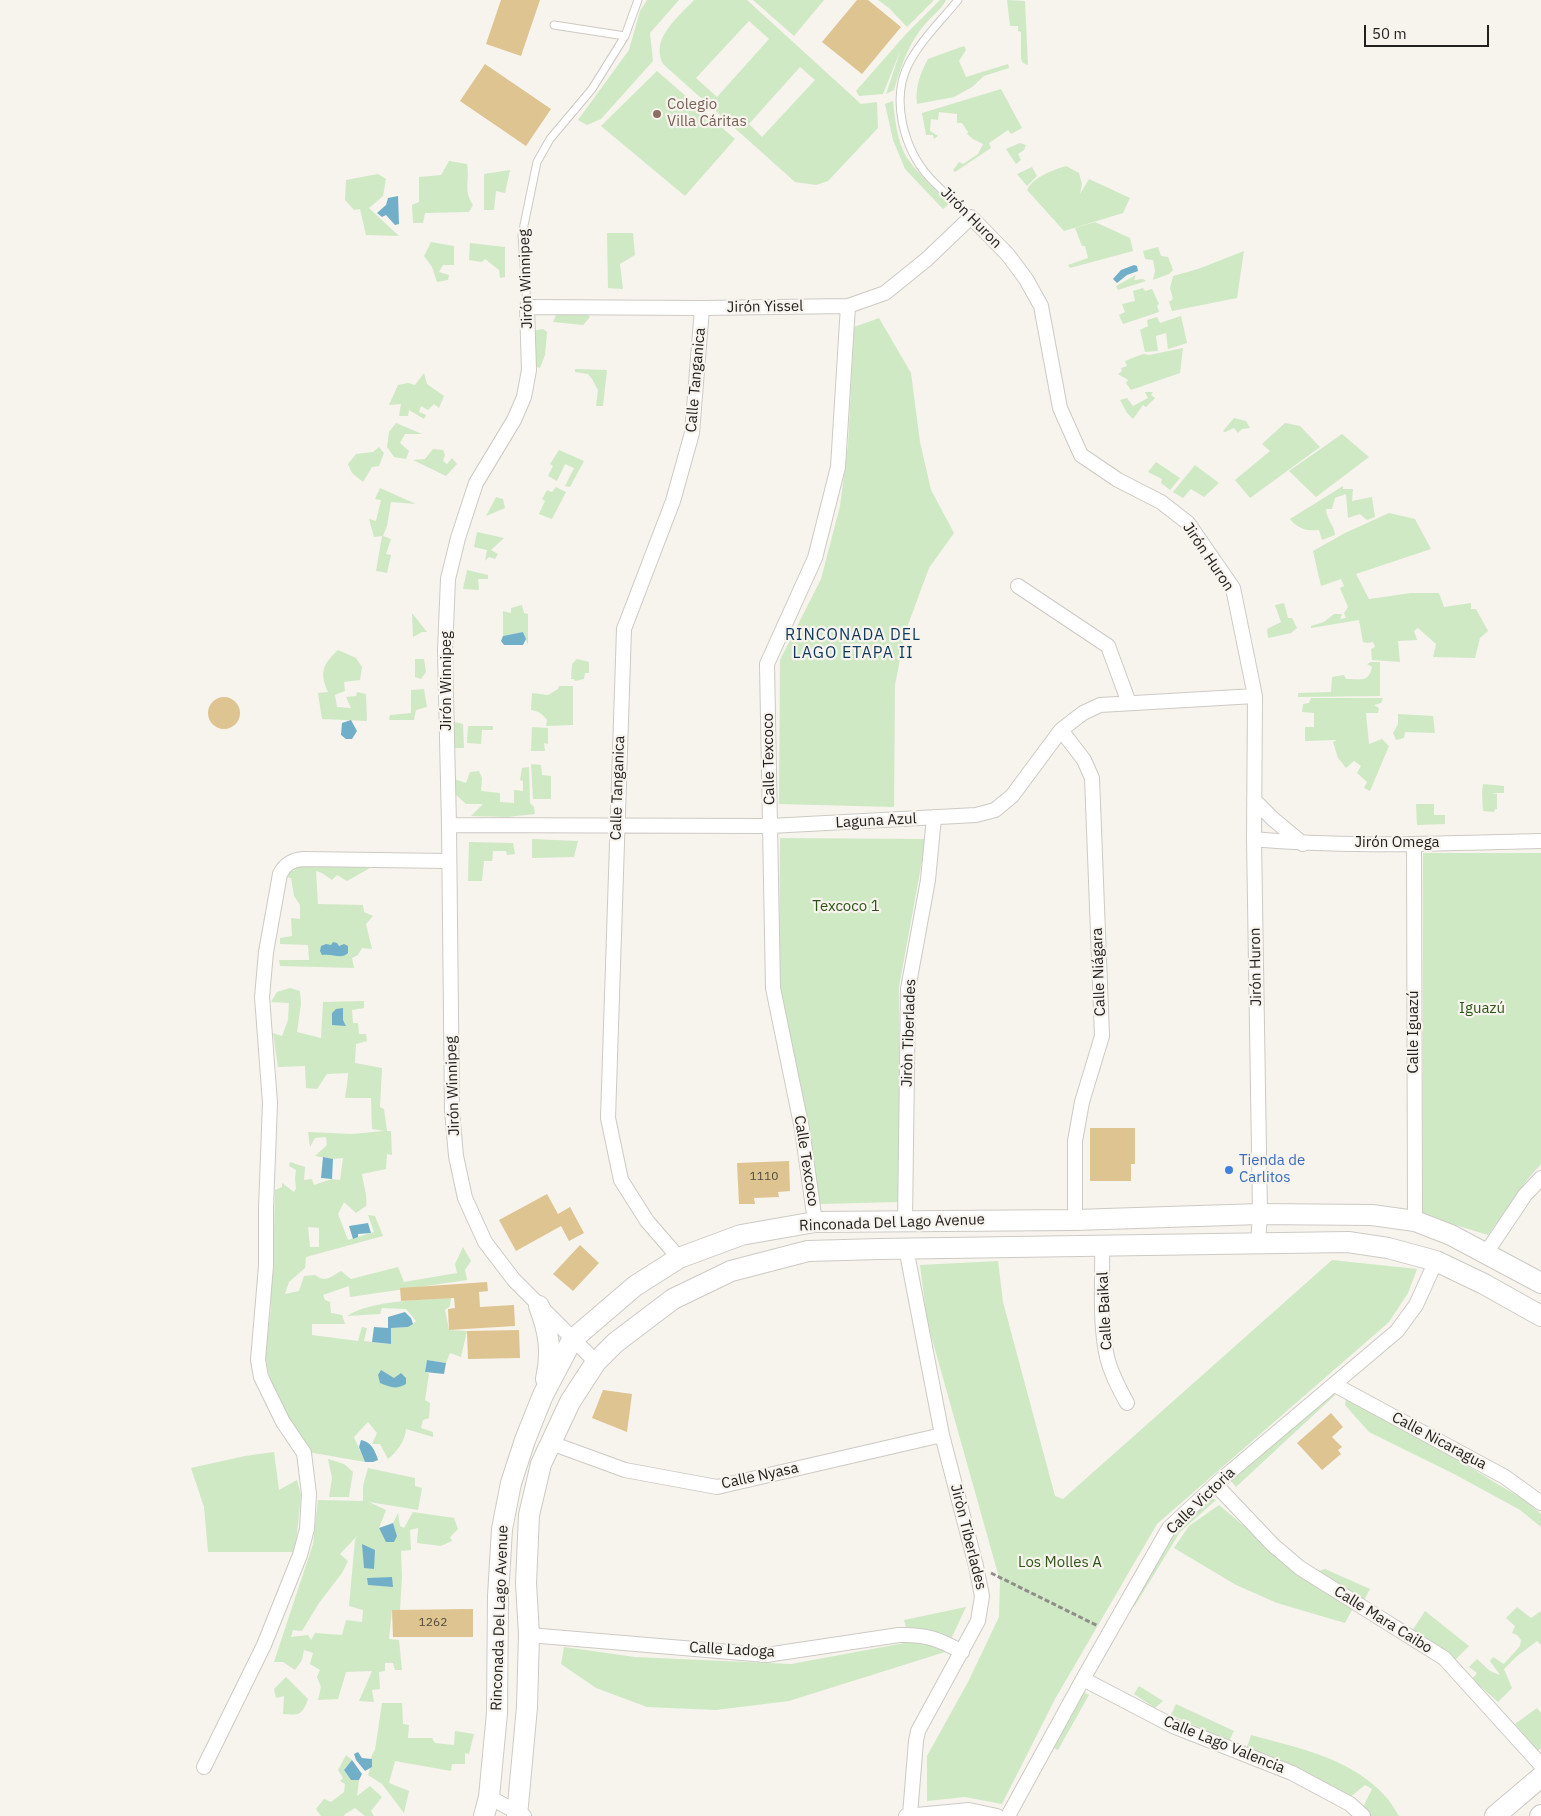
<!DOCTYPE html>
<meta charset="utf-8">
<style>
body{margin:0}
#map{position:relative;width:1541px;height:1816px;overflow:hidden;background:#f7f3ed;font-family:"IBM Plex Sans",sans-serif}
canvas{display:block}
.scale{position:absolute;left:1364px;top:25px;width:125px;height:22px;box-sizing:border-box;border:2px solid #22211f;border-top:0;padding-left:6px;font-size:15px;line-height:18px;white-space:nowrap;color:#22211f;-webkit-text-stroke:4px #f7f3ed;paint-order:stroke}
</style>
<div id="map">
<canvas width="1541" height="1816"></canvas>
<div class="scale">50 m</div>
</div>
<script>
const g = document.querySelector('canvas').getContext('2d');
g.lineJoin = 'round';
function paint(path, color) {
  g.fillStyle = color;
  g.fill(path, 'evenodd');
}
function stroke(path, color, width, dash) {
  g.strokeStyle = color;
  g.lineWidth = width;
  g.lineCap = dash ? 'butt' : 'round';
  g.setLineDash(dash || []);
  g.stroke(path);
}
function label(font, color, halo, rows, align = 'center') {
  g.font = font + ' "IBM Plex Sans",sans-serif';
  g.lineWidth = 4.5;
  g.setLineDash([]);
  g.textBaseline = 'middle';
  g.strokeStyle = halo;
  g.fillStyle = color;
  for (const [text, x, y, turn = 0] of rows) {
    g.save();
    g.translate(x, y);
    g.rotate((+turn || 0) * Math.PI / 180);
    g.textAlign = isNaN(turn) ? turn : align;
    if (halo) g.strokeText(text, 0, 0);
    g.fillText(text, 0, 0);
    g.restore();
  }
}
paint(new Path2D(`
 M647,0H679L650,33L653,61L601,119L587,125L578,120L629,50L640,11Z
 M694,0H747L861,104L877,102L878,128L828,181L816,185L795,182L663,64C650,38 678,18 694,0ZM749,21L769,39L717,97L696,78ZM800,67L815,80L762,137L749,124Z
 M753,0H824L794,36Z
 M878,0H934L907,27L889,8Z
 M940,0H946C941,10 933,15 926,23C908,44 902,64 894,90L886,94L901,49L883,94L859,96L856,91L906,34Z
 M1007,0L1025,1L1028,65L1023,63L1021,59V32L1018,31V26H1010Z
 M964,46L966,50L959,61L966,77L1008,64L1009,68L984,76L972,87L954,97L917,104C915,87 920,74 928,59Z
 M657,71L735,139L685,196L601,126Z
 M1001,89L1022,128L1011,134L1008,130L989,143L991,148L955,172L953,170L959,162L963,164L978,154L983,144L973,139L967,134L968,132L962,123H957V114L939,112L938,120L931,119L930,131L938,136L934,139L933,135H926L922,113Z
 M893,101C895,119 897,142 907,158C919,175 935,189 949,204L943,209L905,169L893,140L885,104Z
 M1020,143L1026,145L1024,150L1018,154L1021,160L1016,164L1006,149Z
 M449,161L467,164C470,181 463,190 473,205L469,212L425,213L423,223H413L412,205L419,202V177L441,175Z
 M1066,166L1079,173L1082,184L1080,194L1089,179L1130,198L1123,213L1064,231L1027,190C1033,177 1053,170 1066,166Z
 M1032,167L1037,176L1027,186L1017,174Z
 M510,170L505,193L496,191L494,210H484V174Z
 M378,174L386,179L383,196L369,208L399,236L366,235L360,209L354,210L345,200L346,180Z
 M1095,222L1130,238L1133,251L1070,268L1068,265L1088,258L1085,246H1082L1075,228Z
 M607,233H633L635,255L620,264L623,289L608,288Z
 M431,242L454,246V265H443L439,272L449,275L448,280L437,282L432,267L424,256Z
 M470,243L505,247V277L500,278L499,270L485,259L482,262L469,260Z
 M1158,247L1161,256L1168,257L1173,270L1169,274L1153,280L1155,271L1153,260L1145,259L1143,251Z
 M1244,251L1237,298L1172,311L1169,302L1173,299L1170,288L1173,276L1198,269Z
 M1136,275L1134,280L1143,279L1146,281L1118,290L1116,286Z
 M1143,288L1145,291L1152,289L1159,304L1157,305L1159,312L1123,324L1119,315L1125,312L1122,304L1135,301L1133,291Z
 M584,310L590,317L583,325L553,322L556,315Z
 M1181,316L1187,343L1168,349L1166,333L1156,336L1158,351L1145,352L1140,330L1148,326L1147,320L1157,317L1160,323Z
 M879,318L911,373L920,442L931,490L954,533L929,568L905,633L895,685L894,807L779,804L780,660L821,579L840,506L848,445L854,327Z
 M543,329L547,332L545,355L540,368L532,366V331Z
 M1183,348L1180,373L1131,390L1126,383L1128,380L1118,374L1122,371L1121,368L1127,366L1125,361L1143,354L1149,355Z
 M575,369L607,370L603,406H596L598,390L592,379L588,374L575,372Z
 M424,373L427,384L444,396L439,408L434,404L428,410L421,406L419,412L426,415L424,419L409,410L408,416H399L401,404L389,405L398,385L408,383L415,385Z
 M1145,392H1153L1151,395L1155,398L1146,407L1143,405L1133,419L1127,413L1120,400L1127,398L1133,406L1148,398Z
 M1234,418L1246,421L1250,428L1242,429L1238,433L1234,428L1225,432L1223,431Z
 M396,423L422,434H405L400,443L409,451L406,459L394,457L387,447L389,432Z
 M1285,423L1300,426L1320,447L1250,498L1235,480L1270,451L1262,444Z
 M1342,434L1369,457L1316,497L1289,471Z
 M379,447L384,453L379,466L372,467L363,482L352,473L348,464L356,454L373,452Z
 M433,449L443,450L445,455L443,461L447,464L452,458L457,464L446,476L413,460L425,459Z
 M559,450L584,461L570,487L565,486L574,468L565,464L557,481L548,476L553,466L550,464Z
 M1156,462L1180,478L1170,490L1161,483L1162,479L1148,472Z
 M1195,465L1219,483L1204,497L1191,489L1183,498L1173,492Z
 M1343,486V489H1353L1352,501L1372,497L1375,517L1367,520L1360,514L1348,518L1346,494L1335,498L1332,509H1326C1327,522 1334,523 1335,535L1322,540L1319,530C1306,531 1298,529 1290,519Z
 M556,487L566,492L552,519L539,514L545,501L542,499L547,490L552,492Z
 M380,488L416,504L391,502L387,526L383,536L391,539L386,554L391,555L387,573L376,571L382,536L374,537L369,519L376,521L381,500L375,499Z
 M496,497L503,499L505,508L486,516Z
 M1389,513L1415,519L1431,549L1356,574L1369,599L1411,593H1439L1444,607L1471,603V609H1476L1488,631L1480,638L1475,658L1433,657L1436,644L1418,628L1414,631L1417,640L1398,641L1400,662L1372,660L1371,649L1375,647L1373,642L1368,643L1363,642L1359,620L1311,628V626L1324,622L1334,614H1342L1340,619L1346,618L1344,613L1348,607L1340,588L1344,586L1341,579L1321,586L1313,551L1345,533Z
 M477,532L504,538L491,550L498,554L495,559L489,557L485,561L487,550L474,547Z
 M467,570L488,575V579H478L479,590L463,589Z
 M1284,603L1288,618H1292L1297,628L1291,633L1268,638L1267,629L1281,622L1275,605Z
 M522,605L524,613L528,614V645L523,632L503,636V611L511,613V608Z
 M412,613L427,632H422L413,637Z
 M338,650L356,658L362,667L360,680L344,682L345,691L335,695L337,707L351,708L346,697L356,696L357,692L366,694L367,721L322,719L318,693L328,692C319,672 323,664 338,650Z
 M415,659H424L426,672L421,679L415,677Z
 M577,659L589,662V673H585L584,679L575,681L574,679H571L572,664Z
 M1371,662H1380V696L1298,697V693L1331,692L1332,677L1344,675L1346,679C1360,679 1369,683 1372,667L1367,664Z
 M559,686H573V725L546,726L547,720C542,714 539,711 531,710L532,693L548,695L558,689Z
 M424,689L427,707L416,710L414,720H389L390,715L411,713V690Z
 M1311,698H1383L1381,703L1374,705L1379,708L1378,713H1366L1369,744L1382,739L1389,746L1370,791L1364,788L1367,782L1357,773L1361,766L1354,761L1346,768L1338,758L1333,742L1337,740L1305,741V727H1314V713L1302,712L1303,704L1309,703Z
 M1398,714L1433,716L1435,733L1405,732L1404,738L1396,740L1393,733L1398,724Z
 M454,722L463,724L464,748H454Z
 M468,726H493V730H482L481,744L467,743Z
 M532,727L548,728V744L544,743L545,751H531Z
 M531,764L541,765L542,775L551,776V799H533Z
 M529,767L530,803L534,807L535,814L507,817L471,816L483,804H466L455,794L454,779L466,783L470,772L479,771L482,778L481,791L500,793V802L514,803V790L523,791V781L520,780L522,768Z
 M1483,784L1504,786V793H1491L1497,794V809H1495L1494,812L1483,811L1482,793Z
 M1416,804H1434V815H1445V824L1417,825Z
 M780,838L926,839L899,987V1202L819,1204L800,1081L785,1020L779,979Z
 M532,839L578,841L574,857L532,858Z
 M469,842L513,843L515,854L507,855L506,851H493L492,861H484L482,881H468Z
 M1423,853H1541V1164L1527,1180L1488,1235L1423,1215Z
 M314,863L370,868L347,881L337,875L332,880L322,873L316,871L318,904L363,905L364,912L373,916L366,924L372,949L362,948L358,955L352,958L354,968L280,966L279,960H309L308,945L280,944V938L292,936L291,918L300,919V905L294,896L291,878L285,877L290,871H294L296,866Z
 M290,988L300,991L301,1004L297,1032L321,1038L323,1002L364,1001V1008L352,1010L353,1023H358L359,1034H366L367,1041L356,1044L355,1063L382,1068L380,1107L384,1109L387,1131H391L392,1155L387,1154L386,1169L362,1174C363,1184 368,1196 366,1206L356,1213L344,1202L338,1214L348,1240L374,1232L368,1215L375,1216L383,1236L306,1257L305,1268L289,1282L285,1294L299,1291L304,1276L315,1275C326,1283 330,1277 341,1271L351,1279L398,1267L404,1282L457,1273L455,1264L463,1247L471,1261L465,1270L467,1280L350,1297L349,1286L323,1295L325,1300L330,1302L331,1313L342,1315L345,1324H312V1335L358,1341L362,1327L367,1328L364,1341L390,1344L391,1328L408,1327L416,1321L406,1309L382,1308L380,1314L347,1316C371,1300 422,1300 451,1298L450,1306L445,1310L449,1330L467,1331L461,1357L450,1353L446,1363L427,1360L425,1372L429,1374L425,1400L430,1403L429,1418L423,1420L421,1428L433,1432V1437L406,1429C405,1441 397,1452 388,1459L380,1444H372L377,1433L368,1422L354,1437L365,1462L308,1452C295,1427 267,1386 266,1358C264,1340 271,1322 271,1304C271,1293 267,1281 273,1270L275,1190L282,1187V1183L294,1192L296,1189L295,1178L296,1170L289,1166L290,1162L305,1167L304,1180L312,1179L314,1185L332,1179L340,1180L343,1158L333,1159L315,1156L327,1145L326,1137L315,1138L310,1147L308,1132L352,1134L384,1131L372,1129L371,1098H345C346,1089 348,1082 348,1073L327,1074L317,1089L306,1088L305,1066L278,1067L273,1033L282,1036L288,1020L289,1003L271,1002L277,992ZM308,1227L319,1228V1247H310Z
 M1332,1260L1417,1269L1408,1293L1389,1322L1157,1524L1055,1699L1002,1804L965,1797L927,1801V1756L968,1682L999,1617L1000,1581L927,1321L920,1265L998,1261L1003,1302L1055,1496L1063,1499Z
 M1333,1391L1335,1395L1236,1487L1231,1481Z
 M1347,1394L1526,1501L1541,1514V1527L1520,1510L1456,1475L1369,1432L1345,1405Z
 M274,1452L279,1490L297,1480L301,1495L295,1552H208L204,1507L191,1468L245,1456Z
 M328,1459L344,1464L353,1472L349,1497H329L332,1478Z
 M368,1468L415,1478V1486L422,1488L418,1510L369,1502L386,1510L379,1528L386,1541L397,1536L393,1523L398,1513L400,1526L404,1528L413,1512L454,1518L458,1529L450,1537L452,1541L441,1546L417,1543L418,1528L410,1530L411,1550L401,1551L402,1576L400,1610H392L389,1639L399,1640L402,1670H395L393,1663H385V1671L379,1672L380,1689L372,1690L374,1702L359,1701L372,1671L346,1672L338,1699L318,1700L321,1687L317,1677L320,1670L310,1664L313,1653L304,1650L302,1660L295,1670L283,1662H274L313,1544L318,1500L363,1501V1486ZM357,1536L355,1540L349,1606L363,1610L362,1622L346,1620L342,1635L315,1633L311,1640L308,1635L291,1637L293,1630L302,1631L319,1603L342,1573L348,1561L340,1554Z
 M1212,1498L1216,1500L1180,1532L1134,1607L1130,1604L1176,1528Z
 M1219,1505L1319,1589L1353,1608L1345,1623L1277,1603L1236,1585L1174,1548L1189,1526Z
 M1325,1569L1370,1589L1363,1602L1318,1571Z
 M966,1607L945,1652L789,1701L716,1710L647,1707L596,1688L561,1664L564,1647L635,1657L791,1664L910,1642L904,1620Z
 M1517,1607L1531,1618L1541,1611V1645L1537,1641L1516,1657L1504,1669L1512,1688L1498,1702L1472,1679L1477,1673L1469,1667L1477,1659L1490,1671L1500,1675L1490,1661L1493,1657L1504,1664L1520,1646L1521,1640L1517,1635L1512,1633L1515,1626L1506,1618Z
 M1425,1611L1469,1646L1453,1662L1412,1631Z
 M286,1677L308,1699C302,1716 299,1715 283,1714L284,1696L276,1698L274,1689Z
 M1139,1686L1163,1701L1155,1708L1134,1694Z
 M1081,1691L1089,1695L1058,1750L1052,1747Z
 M382,1703H402L403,1724L409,1725L408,1738H432L435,1743L454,1745L455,1731L474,1734L469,1754L465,1753V1764H452L451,1771L395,1761L389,1783L409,1791L404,1813L382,1784L368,1775C372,1766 369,1757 375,1750Z
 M1176,1704L1234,1731L1229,1741L1171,1715Z
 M1537,1708L1541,1713V1748L1538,1751L1515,1724Z
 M1251,1735C1298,1748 1352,1758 1386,1797C1391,1802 1395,1810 1399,1816H1370L1362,1809L1372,1789L1365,1785L1350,1797L1246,1750Z
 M346,1755L352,1760L344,1770L351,1780H359L357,1796L370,1786L382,1797L371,1811L374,1816H365L355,1808L345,1814L344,1816H321L316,1809L324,1799L331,1802L344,1792L345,1784L340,1781L343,1778L338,1770Z`), '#cfe9c5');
paint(new Path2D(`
 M398,196L399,224L395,225L386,215L382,217L377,213L386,205L388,198Z
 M1134,265L1137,266L1138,271L1127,275L1117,283L1113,279L1121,270Z
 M523,632L526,639L523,645H504L501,641L503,636Z
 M351,720L357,731L352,739H346L341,735L342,723Z
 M333,942L337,943L339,946L344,944L348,946V953C341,960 333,953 322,955L320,951L321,946L326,944L331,945Z
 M343,1008V1020L346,1026L332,1025V1013L336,1009Z
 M323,1157L333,1159L332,1179L321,1178Z
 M368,1223L371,1233L358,1234V1237L353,1239L349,1226Z
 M405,1312L411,1318L413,1324L408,1327L391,1328V1344L372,1342L374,1327L388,1328V1317Z
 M427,1360L446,1363L444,1374L425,1372Z
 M381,1370L394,1378L401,1373L406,1378V1384C396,1390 390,1387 380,1383L378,1375Z
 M361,1440C371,1442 375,1450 378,1460L373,1462H365L359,1447Z
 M393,1523L397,1536L394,1542H386L379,1528Z
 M362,1544L375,1550L374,1569L364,1568Z
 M392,1577L393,1587L368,1585L367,1578Z
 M358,1752L362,1758L372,1759V1767L365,1771L356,1760L354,1754Z
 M352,1760L362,1774L359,1780H351L344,1770Z`), '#71afc9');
paint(new Path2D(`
 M501,0H540L521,56L486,44Z
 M857,0H868L901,27L862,74L822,42Z
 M485,64L551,109L526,146L460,101Z
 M208 713a16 16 0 1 1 32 0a16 16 0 1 1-32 0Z
 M1090,1128H1135V1164H1131V1181H1090Z
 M789,1161L790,1191L778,1192L779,1197L754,1198L755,1204H739L737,1163Z
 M547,1194L558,1214L570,1207L584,1233L569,1241L561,1226L516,1251L499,1220Z
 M580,1245L599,1263L573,1291L553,1274Z
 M487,1282L488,1291L479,1292L480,1307L514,1305L515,1326L449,1330L448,1309L455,1308L454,1298L401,1301L400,1288Z
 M519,1330L520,1358L468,1359L467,1331Z
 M603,1390L632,1394L627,1432L592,1418Z
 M1331,1413L1343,1427L1332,1437L1342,1447L1338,1450L1341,1454L1322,1470L1297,1443Z
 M473,1609V1637H393L392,1610Z`), '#dec490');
const lane = new Path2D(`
 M958,0C941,21 922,39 909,63C890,99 904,149 929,177C942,191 957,204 971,217
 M554,25L625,36
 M527,307L522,235L537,162L550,139L592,89L625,36L638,0`);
const street = new Path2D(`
 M1018,586L1108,646L1129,703
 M1061,730L1084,760L1092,778L1102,1036L1082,1102L1075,1141V1220
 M1254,800L1273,819L1303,844
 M449,825L770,826L976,815L995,810L1012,796L1061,730L1083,713L1100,705L1255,696
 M1254,839C1349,848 1445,843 1541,841
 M1414,844L1415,1221
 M905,1221L908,989L928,880L934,817
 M815,1222L802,1129L773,988L767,664L815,558L838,467L848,306
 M1102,1245C1103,1282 1099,1321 1107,1357C1111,1374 1119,1388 1127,1403
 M906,1248L942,1435L976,1566L982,1596L978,1621L918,1731L916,1741L910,1815
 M1486,1253L1525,1195L1541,1178
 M679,1258L647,1221L621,1180L608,1118L624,629L673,501L692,433L702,308
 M596,1362L514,1280L485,1242L465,1198L456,1156L452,1111L449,825L445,651L448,579L458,538L476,483L514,420L524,397L529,370L527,307L702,308L848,306L885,293L927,259L971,217L1008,255L1026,279L1041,306L1060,408L1081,455L1118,480L1161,502L1188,523L1233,588L1255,696L1254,839L1260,1214L1258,1243
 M1335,1385L1505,1477L1541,1503
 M551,1443L625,1470L717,1487L942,1435
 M1216,1485L1273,1545L1300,1568L1444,1658L1541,1765
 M529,1635L766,1655L899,1635C925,1634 939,1639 962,1652
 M1083,1679L1173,1726L1292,1773L1350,1804L1363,1816
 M204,1767L264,1645L300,1555L307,1529L309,1494L304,1453L283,1422L261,1377L258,1360L266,1266V1208L270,1103L262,997L266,952L280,874C285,864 292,860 303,859L449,861
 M489,1797L524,1816
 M906,1816L969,1810L997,1816
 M1008,1816L1083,1679L1169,1528L1223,1478L1397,1331L1416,1305L1436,1261`);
const secondary = new Path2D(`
 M539,1306C549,1332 552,1352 546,1379
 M484,1816L489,1797L497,1713L498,1596L502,1529L511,1483L525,1440L543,1395L572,1340L635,1286L679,1258L741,1235L815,1222L1075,1220L1260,1214L1372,1215L1415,1221L1451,1235L1541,1283
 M517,1816L527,1707L529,1635L526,1583L529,1515L541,1464L570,1402L596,1362L615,1343L673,1299L731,1271L808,1251L879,1249L1348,1242L1388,1248L1436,1261L1484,1284L1541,1316
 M1495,1816L1541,1777
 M1540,1816L1541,1815`);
stroke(lane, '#cdcac4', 9);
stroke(street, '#cdcac4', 16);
stroke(secondary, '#cdcac4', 22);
stroke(new Path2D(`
 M991,1573L1098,1626`), '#908e89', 3, [5, 2.5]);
stroke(lane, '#fff', 7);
stroke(street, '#fff', 14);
stroke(secondary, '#fff', 20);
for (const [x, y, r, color] of [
 [657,114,5,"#8d6e63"],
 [1229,1170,5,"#3f7fe0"]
]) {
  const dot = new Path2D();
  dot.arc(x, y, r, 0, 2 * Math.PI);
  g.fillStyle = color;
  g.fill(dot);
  stroke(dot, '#f7f3ed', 2);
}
label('12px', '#514a3b', null, [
 ["1110",764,1177],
 ["1262",433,1623]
]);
label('15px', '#785e54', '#f7f3ed', [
 ["Colegio",667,105],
 ["Villa Cáritas",667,122]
], 'left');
label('15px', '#22211f', '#f7f3ed', [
 ["Jirón Huron",971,218,45],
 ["Jirón Winnipeg",526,279,-92],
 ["Jirón Yissel",765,307,-1],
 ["Calle Tanganica",696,380,-85],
 ["Jirón Huron",1208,557,56],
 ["Jirón Winnipeg",447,681,-90],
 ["Calle Texcoco",769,759,-91],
 ["Calle Tanganica",618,788,-88],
 ["Laguna Azul",876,821,-3],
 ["Jirón Omega",1397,843],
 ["Jirón Huron",1256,967,-91],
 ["Calle Niágara",1099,972,-92],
 ["Calle Iguazú",1414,1032,-90],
 ["Jiròn Tiberlades",909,1033,-88],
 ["Jirón Winnipeg",453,1086,-92],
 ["Calle Texcoco",806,1161,81],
 ["Rinconada Del Lago Avenue",892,1223,-2],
 ["Calle Baikal",1105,1311,-93],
 ["Calle Nicaragua",1439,1441,28],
 ["Calle Nyasa",760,1476,-12],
 ["Calle Victoria",1201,1501,-44],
 ["Jiròn Tiberlades",968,1537,76],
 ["Rinconada Del Lago Avenue",500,1618,-88],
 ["Calle Mara Caibo",1383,1620,32],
 ["Calle Ladoga",732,1650,3],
 ["Calle Lago Valencia",1224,1745,22]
]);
label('15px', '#2c5515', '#f7f3ed', [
 ["Texcoco 1",846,907],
 ["Iguazú",1482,1009],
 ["Los Molles A",1060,1563]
]);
label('15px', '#366cbe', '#f7f3ed', [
 ["Tienda de",1239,1161],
 ["Carlitos",1239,1178]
], 'left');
g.letterSpacing = '1px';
label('16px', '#0e395e', '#f7f3ed', [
 ["RINCONADA DEL",853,635],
 ["LAGO ETAPA II",853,653]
]);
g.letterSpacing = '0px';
</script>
